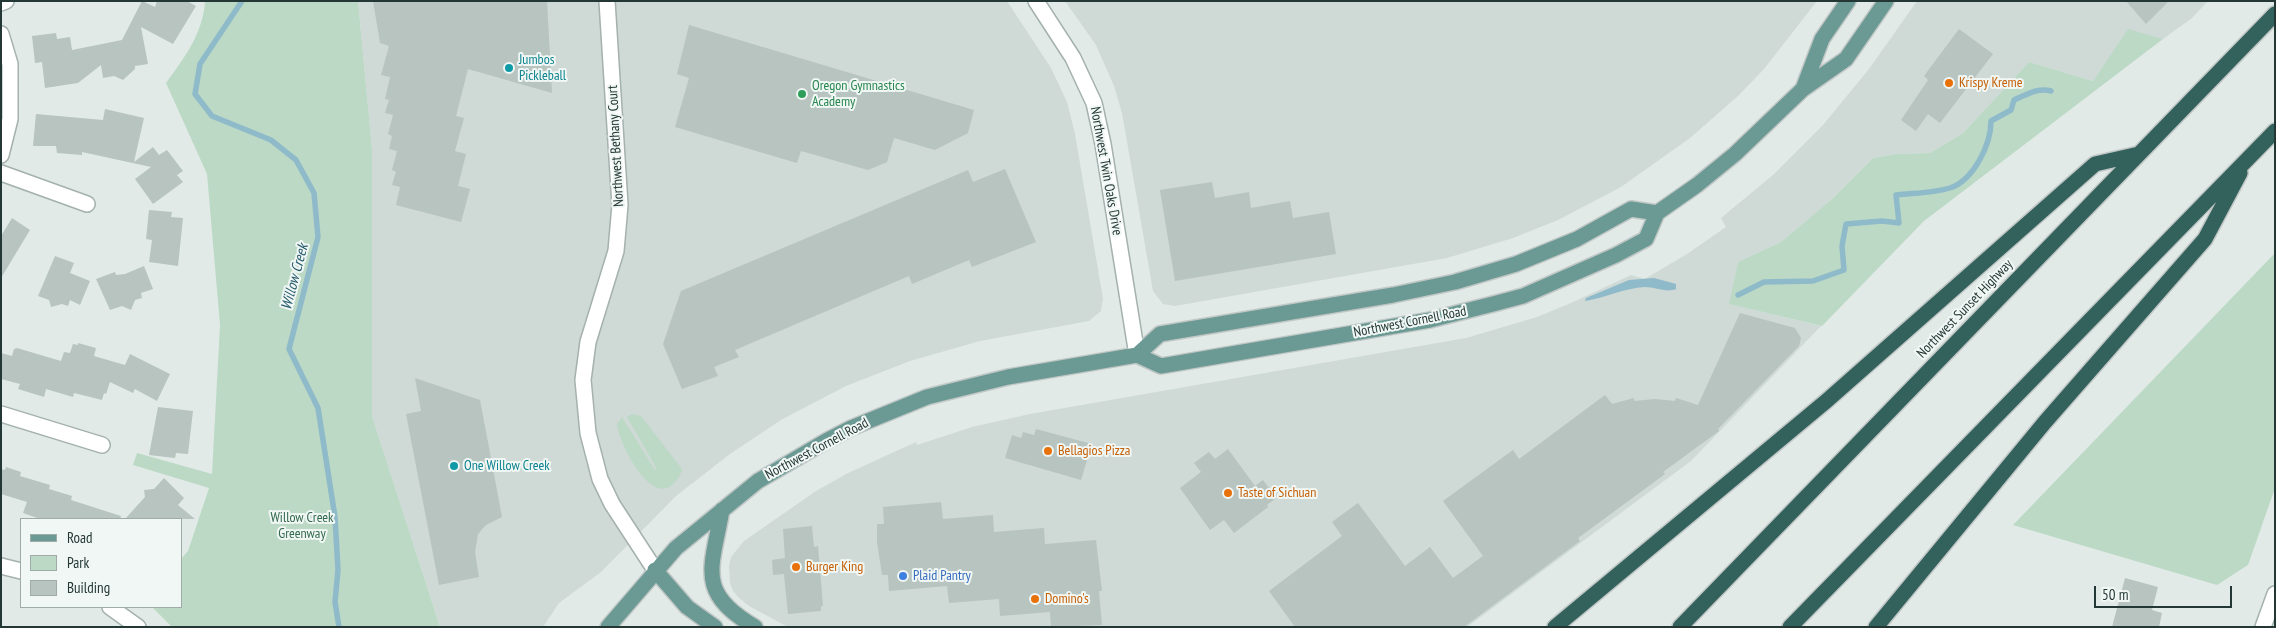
<!DOCTYPE html>
<style>
body{margin:0}
#map{position:relative;width:2276px;height:628px;overflow:hidden;background:#e1eae7;font-family:"PT Sans Narrow",sans-serif}
canvas{display:block}
.frame{position:absolute;inset:0;border:2px solid #233835;pointer-events:none}
.legend{position:absolute;left:20px;top:518px;width:162px;height:90px;box-sizing:border-box;background:#f1f7f4;border:1px solid #9faba8;margin:0;padding:6px 9px;list-style:none;font-size:15px;color:#233835}
.legend li{display:flex;align-items:center;gap:10px;height:25px}
.legend b{width:25px;border:1px solid #9faba8}
.scale{position:absolute;left:2094px;top:586px;width:138px;height:22px;box-sizing:border-box;border:2px solid #233835;border-top:0;padding-left:6px;font-size:15px;line-height:18px;white-space:nowrap;color:#233835;-webkit-text-stroke:4px #f1f7f4;paint-order:stroke}
</style>
<div id="map">
<canvas width="2276" height="628"></canvas>
<div class="frame"></div>
<ul class="legend">
<li><b style="height:6px;background:#6a9a93"></b>Road</li>
<li><b style="height:14px;background:#bcd9c6"></b>Park</li>
<li><b style="height:14px;background:#b7c4c0"></b>Building</li>
</ul>
<div class="scale">50 m</div>
</div>
<script>
const g = document.querySelector('canvas').getContext('2d');
g.lineJoin = 'round';
function paint(path, color) {
  g.fillStyle = color;
  g.fill(path, 'evenodd');
}
function stroke(path, color, width, dash) {
  g.strokeStyle = color;
  g.lineWidth = width;
  g.lineCap = dash ? 'butt' : 'round';
  g.setLineDash(dash || []);
  g.stroke(path);
}
function label(font, color, halo, rows, align = 'center') {
  g.font = font + ' "PT Sans Narrow",sans-serif';
  g.lineWidth = 4;
  g.setLineDash([]);
  g.textBaseline = 'middle';
  g.strokeStyle = halo;
  g.fillStyle = color;
  for (const [text, x, y, turn = 0] of rows) {
    g.save();
    g.translate(x, y);
    g.rotate((+turn || 0) * Math.PI / 180);
    g.textAlign = isNaN(turn) ? turn : align;
    if (halo) g.strokeText(text, 0, 0);
    g.fillText(text, 0, 0);
    g.restore();
  }
}
paint(new Path2D(`
 M358,1H1007L1051,68L1067,102L1075,134L1103,299L1101,311L1089,321L980,341L910,361L846,386L781,420L730,454L676,496L601,572L559,603L543,627H440L372,416V149Z
 M1065,1H1817L1764,69L1738,96L1690,138L1621,187L1558,220L1513,238L1447,258L1175,306L1163,304L1153,291L1122,113L1114,86L1096,45Z
 M1917,1H2208L2192,18L2163,39L2128,30L2093,81L2029,62L1963,133L1930,153L1896,154L1873,158L1833,198L1781,242L1738,262L1730,304L1821,326L1691,461L1467,627H788L749,606L739,598L733,591L730,583L729,566L731,557L744,541L816,491L848,473L916,442L917,445L972,427L1030,414L1466,338L1537,317L1571,303L1631,275L1645,279L1687,254L1726,227L1721,218L1773,175L1823,125L1869,69Z`), '#cfd9d6');
paint(new Path2D(`
 M205,1H358L372,149V416L440,627H172L152,607H181V559L188,551L209,488L133,465L137,453L212,474L220,325L207,174L166,83C184,58 203,34 205,1Z
 M2128,29L2163,39L1924,221L1822,326L1729,304L1738,262L1781,242L1833,198L1873,158L1896,154L1930,153L1963,133L2029,62L2093,81Z
 M2275,253V488L2248,565L2217,585L2013,525Z
 M632,414L641,416L682,469C681,475 678,478 675,482C652,510 619,443 617,424L622,417L655,470L657,469L627,417Z`), '#bcd9c6');
paint(new Path2D(`
 M1654,278L1676,284V289C1667,293 1655,287 1645,287C1624,288 1605,298 1585,301L1586,298L1629,280Z`), '#8fbac9');
stroke(new Path2D(`
 M242,1L200,64L195,94L212,116L271,140L296,160L314,193L318,237L289,349L318,408L335,517L338,570L335,602L339,627
 M1738,295L1764,282L1813,281L1844,270L1842,246L1846,224L1882,221L1899,223L1896,195C1913,193 1934,193 1950,188C1974,180 1991,144 1991,121L2011,110L2014,100C2026,95 2038,87 2051,91`), '#8fbac9', 5.5);
paint(new Path2D(`
 M142,1L155,7L157,1H187L196,6L173,44L141,27L148,64L135,66V69L123,80L114,76L103,78L101,65L78,83L45,88L42,62L35,63L32,36L56,33L57,39L70,37L72,50L122,40Z
 M373,1H547L552,93L468,69L456,116L464,118L455,151L466,154L458,186L470,189L461,222L396,205L400,187L392,185L396,172L392,170L397,151L389,149L392,136L388,134L393,115L385,113L389,100L385,99L390,77L381,75L389,46L380,43Z
 M2126,1H2169L2146,24Z
 M689,25L974,110L968,133L935,150L894,138L887,162L868,170L801,151L797,163L675,127L689,78L677,74Z
 M1959,29L1993,54L1940,123L1928,114L1916,131L1901,120L1928,80L1924,76Z
 M105,109L144,118L134,162L153,147L159,155L167,150L183,171L177,175L183,182L153,204L135,179L151,167L82,152V155L57,153L56,146H33L36,114L103,120Z
 M1005,169L1036,242L972,267L969,260L912,284L909,276L735,350L739,357L714,367L718,376L682,389L663,344L681,291L968,170L973,182Z
 M1212,182L1215,198L1249,192L1251,208L1290,201L1293,218L1329,212L1336,254L1175,281L1160,190Z
 M149,210L172,212L171,217L183,218L178,266L149,262L152,240L146,239Z
 M12,218L30,230L1,278V236Z
 M55,256L74,263L70,273L90,281L80,305L70,300L68,306L62,304L51,307L49,300L38,296Z
 M144,266L153,289L141,293L142,298L135,300L131,310L122,306L110,310L96,279L115,272L116,275L125,274Z
 M1740,313L1795,328L1801,338L1799,346L1718,429L1719,431L1663,472L1665,474L1578,538L1580,541L1464,627H1295L1269,591L1342,536L1332,522L1358,503L1405,566L1430,547L1453,578L1483,556L1443,501L1513,450L1519,459L1605,395L1612,404L1634,398V401L1655,399L1675,401L1676,398L1698,405Z
 M78,343L96,348L94,356L125,365L130,354L170,374L157,401L135,389L133,393L110,382L106,394L104,393L102,400L74,393L73,397L46,389L44,397L18,389L20,384L1,379V353L12,356L14,349L17,348L61,361L64,352L70,353L73,344L78,345Z
 M415,378L480,400L502,517L486,525L478,534L475,552L479,577L439,585L406,414L421,411Z
 M158,407L193,411L188,454L176,453L175,458L149,455Z
 M1036,429L1092,444L1081,480L1005,458L1012,435L1021,438L1023,432L1034,435Z
 M1228,449L1255,486L1263,480L1276,498L1267,505L1268,507L1234,533L1224,520L1210,530L1180,488L1201,472L1194,463L1209,452L1215,459Z
 M6,467L21,472L20,476L50,485L49,489L72,496L71,500L121,516L120,519H40L23,513L27,502L1,494V469L5,470Z
 M164,478L184,498L178,505L195,519H125L145,497L144,490L154,489Z
 M941,502L943,519L993,515L994,532L1044,528L1045,544L1096,540L1102,591H1099L1102,625L1051,627L1050,612L1000,616L999,599L949,603L947,586L889,591L888,575H882L877,542V524H884L883,507Z
 M812,526L814,547L818,546L823,606H821V611L788,614L784,574L773,575L772,560L785,558L783,529Z
 M2125,578L2158,587L2152,610L2162,613L2159,627H2112Z`), '#b7c4c0');
const minor = new Path2D(`
 M607,1L620,205L616,251L588,342L583,380L588,433L600,479L612,504L655,570
 M1036,1L1073,58L1094,103L1103,144L1137,355
 M1,3L6,1
 M1,34L10,64V119L1,155
 M1,173L87,204
 M1,414L102,445
 M1,566L21,571
 M110,607L138,627
 M2263,627L2275,594`);
const major = new Path2D(`
 M1803,89L1822,39L1848,1
 M1137,355L1161,366L1430,320L1493,304L1523,296L1616,255L1646,239L1657,213L1697,185L1735,154L1803,89L1846,59L1886,1
 M722,510C712,568 695,592 755,627
 M655,570L687,607L715,627
 M608,627L676,548L758,481L826,441L851,428L927,397L1008,377L1137,355L1160,334L1393,295L1455,282L1516,264L1577,239L1631,209L1657,213`);
const highway = new Path2D(`
 M1555,627L1824,403L2095,164L2139,154
 M1680,627L2275,14
 M1790,627L2275,131
 M1876,627L2045,422L2205,239L2240,173`);
stroke(minor, '#a4b1ae', 18);
stroke(major, '#c1c7c6', 18);
stroke(highway, '#c1c7c6', 18);
stroke(minor, '#fff', 15);
stroke(major, '#6a9a93', 15);
stroke(highway, '#33615c', 15);
for (const [x, y, r, color] of [
 [509,68,5,"#0f9aa8"],
 [1949,83,5,"#e8710a"],
 [802,94,5,"#2e9e5b"],
 [1048,451,5,"#e8710a"],
 [454,466,5,"#0f9aa8"],
 [1228,493,5,"#e8710a"],
 [796,567,5,"#e8710a"],
 [903,576,5,"#3f7fe0"],
 [1035,599,5,"#e8710a"]
]) {
  const dot = new Path2D();
  dot.arc(x, y, r, 0, 2 * Math.PI);
  g.fillStyle = color;
  g.fill(dot);
  stroke(dot, '#f1f7f4', 2);
}
label('14px', '#0d838f', '#f1f7f4', [
 ["Jumbos",519,60],
 ["Pickleball",519,76],
 ["One Willow Creek",464,466]
], 'left');
label('14px', '#c56008', '#f1f7f4', [
 ["Krispy Kreme",1959,83],
 ["Bellagios Pizza",1058,451],
 ["Taste of Sichuan",1238,493],
 ["Burger King",806,567],
 ["Domino's",1045,599]
], 'left');
label('14px', '#27864d', '#f1f7f4', [
 ["Oregon Gymnastics",812,86],
 ["Academy",812,102]
], 'left');
label('14px', '#233835', '#f1f7f4', [
 ["Northwest Bethany Court",616,146,-93],
 ["Northwest Twin Oaks Drive",1106,171,80],
 ["Northwest Sunset Highway",1965,309,-46],
 ["Northwest Cornell Road",1410,322,-11],
 ["Northwest Cornell Road",817,449,-28]
]);
label('14px', '#326a4d', '#f1f7f4', [
 ["Willow Creek",302,518],
 ["Greenway",302,534]
]);
label('14px', '#366cbe', '#f1f7f4', [
 ["Plaid Pantry",913,576]
], 'left');
label('italic 15px', '#245a6d', '#f1f7f4', [
 ["Willow Creek",295,277,-75]
]);
</script>
